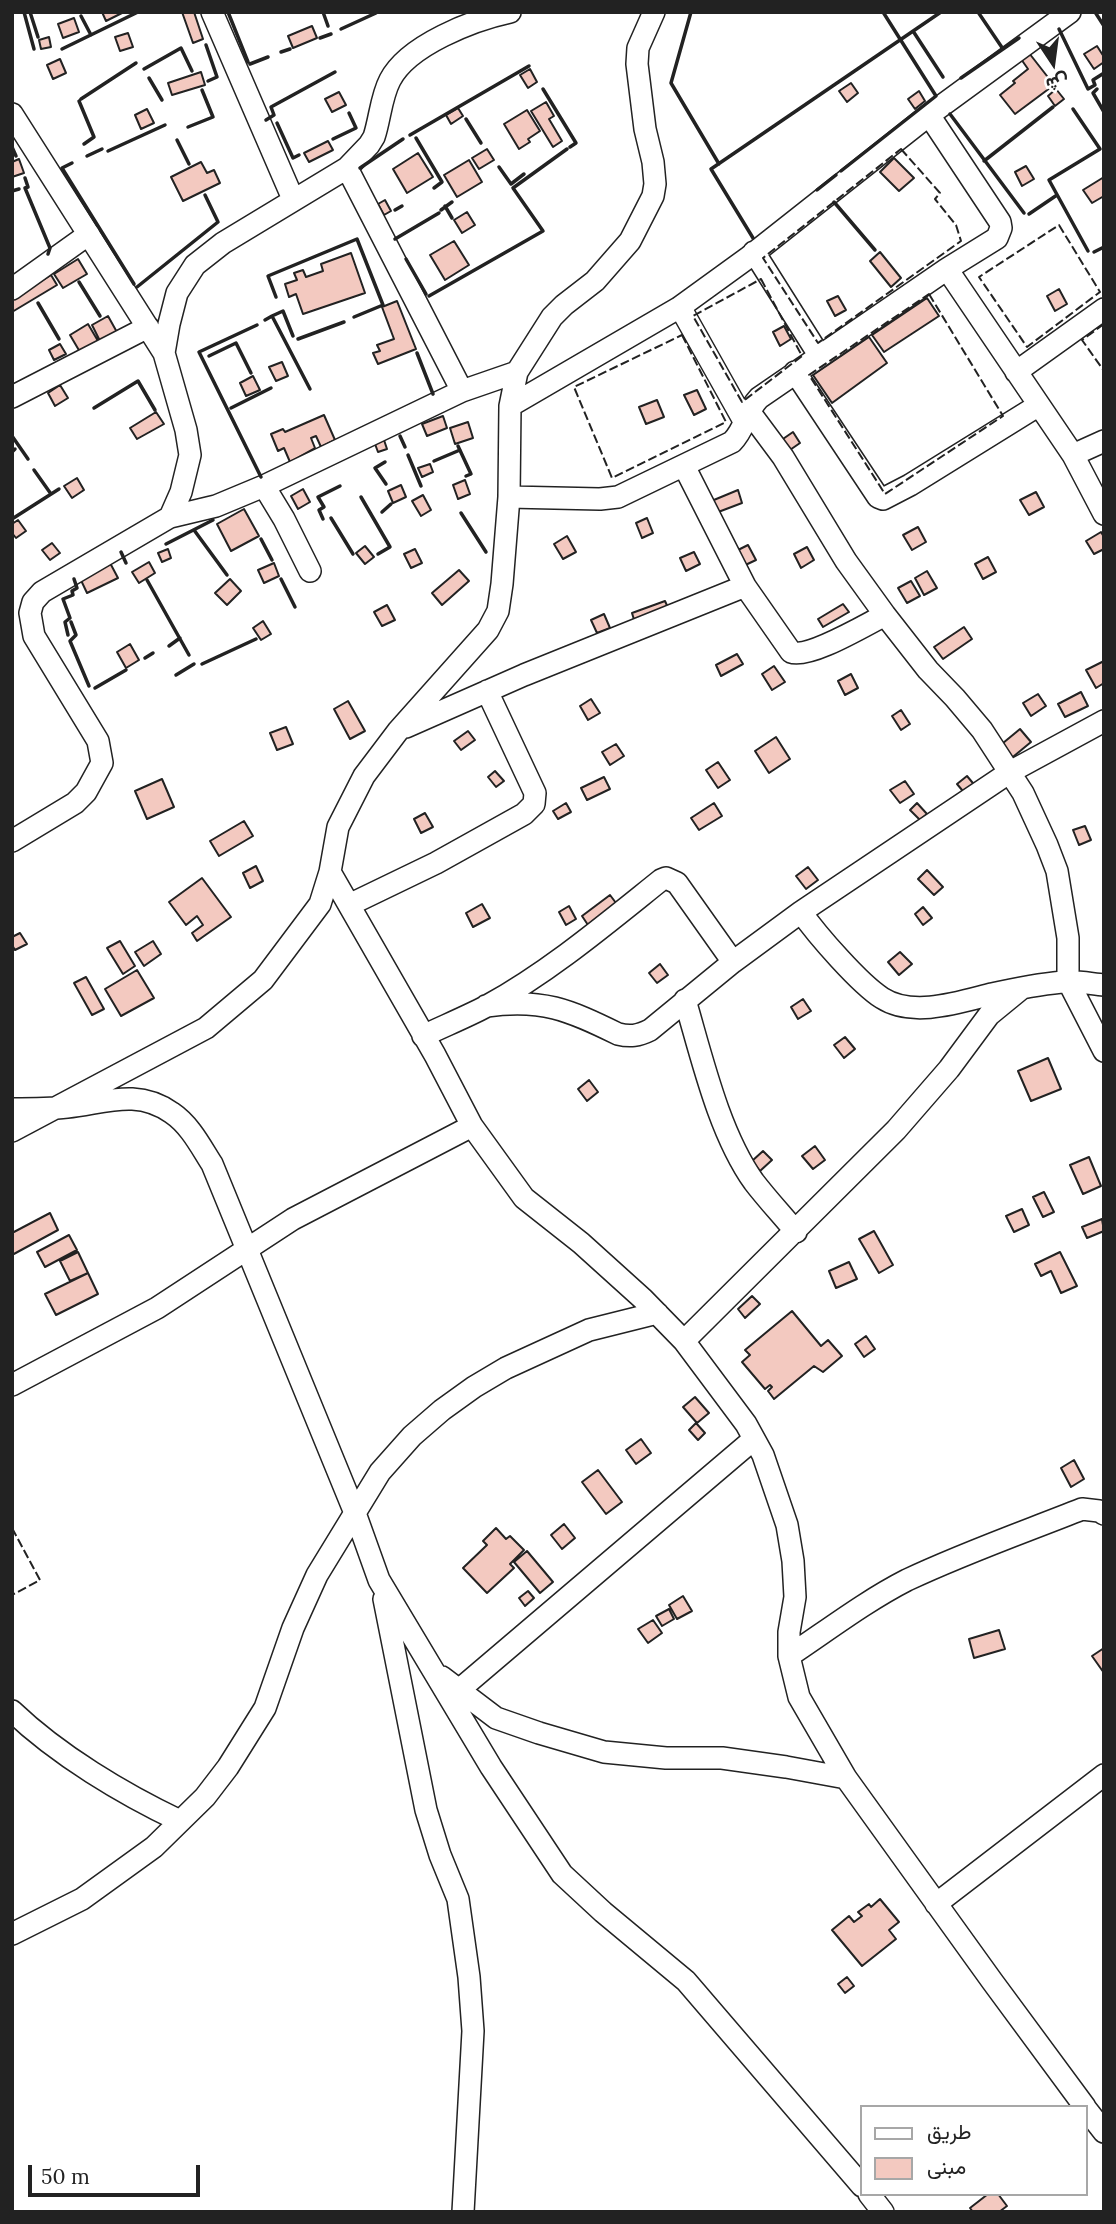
<!DOCTYPE html>
<meta charset="utf-8">
<style>
body{margin:0}
#map{position:relative;width:1116px;height:2224px;overflow:hidden;background:#fff;font-family:Lora,Vazirmatn,serif}
canvas{display:block}
.frame{position:absolute;inset:0;border:14px solid #222;pointer-events:none}
.legend{position:absolute;left:860px;top:2105px;width:228px;height:91px;box-sizing:border-box;background:#fff;border:2px solid #a7a7a7;margin:0;padding:9px 12px;list-style:none;font-size:21px;color:#222}
.legend li{display:flex;align-items:center;gap:14px;height:35px}
.legend b{width:35px;border:2px solid #a7a7a7}
.north{position:absolute;left:1018px;top:28px;width:70px;height:70px;-webkit-text-stroke:5px #fff;paint-order:stroke;rotate:167deg;font-size:19px;font-weight:700;line-height:28px;text-align:center;color:#222}
.north::after{content:'';display:block;margin:auto;width:24px;height:32px;background:#222;clip-path:polygon(50% 0,100% 100%,50% 72%,0 100%)}
.scale{position:absolute;left:28px;top:2165px;width:172px;height:32px;box-sizing:border-box;border:4px solid #222;border-top:0;padding-left:9px;font-size:21px;line-height:24px;white-space:nowrap;color:#222;-webkit-text-stroke:5px #fff;paint-order:stroke}
</style>
<div id="map">
<canvas width="1116" height="2224"></canvas>
<div class="frame"></div>
<ul class="legend">
<li><b style="height:9px;background:#fff"></b>طريق</li>
<li><b style="height:19px;background:#f3c9c0"></b>مبنى</li>
</ul>
<div class="north">ش</div>
<div class="scale">50 m</div>
</div>
<script>
const g = document.querySelector('canvas').getContext('2d');
g.lineJoin = 'round';
function paint(path, color) {
  g.fillStyle = color;
  g.fill(path, 'evenodd');
}
function stroke(path, color, width, dash) {
  g.strokeStyle = color;
  g.lineWidth = width;
  g.lineCap = dash ? 'butt' : 'round';
  g.setLineDash(dash || []);
  g.stroke(path);
}
const building = new Path2D(`
 M102,12H124L106,21Z
 M182,12H194L203,39L193,43Z
 M74,18L79,32L63,38L58,24Z
 M312,26L317,38L293,48L288,36Z
 M128,33L133,47L120,51L115,37Z
 M49,37L51,47L41,49L39,40Z
 M1097,46L1104,57V62L1094,69L1084,54Z
 M1029,53L1054,85L1015,114L1000,95L1015,83L1013,81L1028,69L1021,59Z
 M60,59L66,73L53,79L47,65Z
 M530,69L537,82L528,88L520,75Z
 M201,72L205,85L172,95L168,83Z
 M851,83L858,93L847,102L839,91Z
 M1056,89L1064,99L1055,106L1048,96Z
 M919,91L925,101L915,109L908,99Z
 M339,92L346,105L332,112L325,99Z
 M546,102L554,116L549,119L562,141L553,147L531,111Z
 M458,108L463,116L451,124L446,115Z
 M147,109L154,123L141,129L135,115Z
 M527,110L540,131L528,139L530,142L519,149L504,124Z
 M328,141L333,150L309,162L304,153Z
 M487,149L494,160L479,169L472,158Z
 M418,153L433,177L407,193L393,169Z
 M894,158L914,178L899,191L880,172Z
 M19,159L24,173L12,177V162Z
 M469,160L482,182L457,197L444,175Z
 M201,162L207,173L214,170L220,183L183,201L171,177Z
 M1026,166L1034,179L1022,186L1015,172Z
 M1104,177V196L1092,203L1083,190Z
 M385,200L391,211L384,215L378,204Z
 M467,212L475,225L462,233L454,220Z
 M454,241L469,265L445,280L430,255Z
 M880,252L901,278L891,287L870,261Z
 M351,253L365,293L303,314L296,294L289,297L285,284L297,280L294,273L303,270L306,277L323,271L321,264Z
 M78,259L87,274L63,288L54,274Z
 M51,275L57,285L12,312V299Z
 M1059,289L1067,304L1055,311L1047,296Z
 M838,296L846,310L835,316L827,301Z
 M927,298L939,316L884,352L872,335Z
 M397,301L416,349L378,364L373,353L380,351L377,345L394,339L382,307Z
 M108,316L118,334L101,343L92,325Z
 M88,324L98,341L80,352L70,335Z
 M784,326L791,339L780,346L773,332Z
 M869,337L887,363L832,403L813,375Z
 M60,344L66,354L54,360L49,350Z
 M282,362L288,376L276,381L269,367Z
 M253,376L260,390L246,396L240,383Z
 M60,385L68,398L55,406L48,393Z
 M697,390L706,409L694,415L684,395Z
 M657,400L664,417L646,424L639,407Z
 M156,412L164,424L137,439L130,428Z
 M324,415L335,440L321,447L316,436L311,438L315,448L290,462L284,448L278,451L271,434L283,429L285,432Z
 M443,416L447,428L427,436L422,424Z
 M468,422L473,438L455,444L450,428Z
 M793,432L800,443L787,452L780,441Z
 M384,440L387,449L378,452L375,444Z
 M430,464L433,472L422,477L418,468Z
 M77,478L84,490L72,498L64,486Z
 M465,480L470,494L458,499L453,485Z
 M401,485L406,497L393,503L388,491Z
 M303,489L310,502L298,509L291,496Z
 M738,490L742,503L713,514L709,502Z
 M1036,492L1044,507L1029,515L1020,500Z
 M423,495L431,510L421,516L412,501Z
 M244,509L259,536L231,551L217,524Z
 M647,518L653,533L642,538L636,523Z
 M18,520L26,531L16,538L12,533V524Z
 M918,527L926,542L912,550L903,535Z
 M1101,532L1104,537V549L1094,554L1086,541Z
 M567,536L576,552L563,559L554,544Z
 M52,543L60,553L50,560L42,550Z
 M748,545L756,560L739,568L732,553Z
 M365,546L374,557L365,564L356,553Z
 M807,547L814,560L801,568L794,554Z
 M168,549L171,558L162,562L158,553Z
 M415,549L422,563L411,568L404,554Z
 M694,552L700,564L686,571L680,558Z
 M988,557L996,572L983,579L975,564Z
 M109,561L118,578L87,593L79,576Z
 M149,562L155,573L139,583L132,572Z
 M274,563L279,576L264,583L258,570Z
 M459,570L469,581L442,605L432,593Z
 M927,571L937,588L924,595L915,578Z
 M230,579L241,591L227,605L215,593Z
 M911,581L920,596L907,603L898,588Z
 M665,601L669,610L635,623L632,613Z
 M843,604L849,612L823,627L818,619Z
 M387,605L395,620L382,626L374,612Z
 M604,614L610,628L597,633L591,620Z
 M263,621L271,634L261,640L253,628Z
 M964,627L972,639L943,659L934,647Z
 M130,644L139,660L126,668L117,652Z
 M737,654L743,664L721,676L716,665Z
 M1104,661V683L1096,688L1086,670Z
 M774,666L785,682L772,690L762,674Z
 M851,674L858,688L845,695L838,681Z
 M1081,692L1088,706L1065,717L1058,704Z
 M1038,694L1046,706L1031,716L1023,703Z
 M591,699L600,713L588,720L580,706Z
 M348,701L365,731L350,739L334,709Z
 M901,710L910,724L901,730L892,716Z
 M286,727L293,744L277,750L270,733Z
 M1020,729L1031,742L1008,761L997,748Z
 M468,731L475,740L461,750L454,741Z
 M776,737L790,759L769,773L755,751Z
 M616,744L624,756L610,765L602,752Z
 M718,762L730,780L718,788L706,770Z
 M495,771L504,781L496,787L488,777Z
 M967,776L977,788L967,796L957,784Z
 M604,777L610,789L587,800L581,788Z
 M162,779L174,807L147,819L135,791Z
 M905,781L914,794L900,803L890,790Z
 M566,803L571,812L558,819L553,811Z
 M714,803L722,816L699,830L691,818Z
 M917,803L927,814L920,820L910,810Z
 M425,813L433,827L421,833L414,819Z
 M244,821L253,836L219,856L210,841Z
 M1085,826L1091,840L1079,845L1073,830Z
 M256,866L263,881L250,888L243,873Z
 M808,867L818,880L806,889L796,876Z
 M927,870L943,887L934,895L918,879Z
 M202,878L231,917L197,941L192,933L203,925L197,916L186,925L169,902Z
 M610,895L619,907L590,928L582,916Z
 M482,904L490,918L473,927L466,913Z
 M569,906L576,919L566,925L559,912Z
 M923,907L932,918L923,925L915,914Z
 M20,933L27,944L15,950L12,945V937Z
 M120,941L135,966L123,974L107,948Z
 M153,941L161,954L144,966L135,952Z
 M900,952L912,964L899,975L888,962Z
 M660,964L668,975L657,983L649,973Z
 M137,970L154,998L121,1016L105,989Z
 M86,977L104,1009L92,1015L74,983Z
 M803,999L811,1011L798,1019L791,1007Z
 M845,1037L855,1049L844,1058L834,1045Z
 M1048,1058L1061,1089L1031,1101L1018,1071Z
 M589,1080L598,1092L587,1101L578,1089Z
 M815,1146L825,1160L813,1169L802,1156Z
 M763,1151L772,1160L760,1171L752,1161Z
 M1089,1157L1101,1186L1083,1194L1070,1165Z
 M1044,1192L1054,1212L1043,1217L1033,1197Z
 M1022,1209L1029,1225L1014,1232L1006,1216Z
 M50,1213L58,1230L12,1255V1233Z
 M1102,1219L1104,1231L1087,1238L1082,1227Z
 M874,1231L893,1265L879,1273L859,1239Z
 M69,1235L77,1250L45,1267L37,1252Z
 M78,1252L88,1273L70,1281L60,1261Z
 M1060,1252L1077,1286L1061,1293L1051,1271L1041,1276L1035,1264Z
 M849,1262L857,1279L836,1288L829,1271Z
 M88,1273L98,1294L56,1315L45,1294Z
 M752,1296L760,1304L745,1318L738,1309Z
 M792,1311L821,1346L828,1340L842,1356L823,1372L814,1366L774,1399L768,1391L772,1387L770,1385L765,1389L742,1362L750,1355L745,1350Z
 M866,1336L875,1349L864,1357L855,1344Z
 M695,1397L709,1413L697,1423L683,1407Z
 M696,1423L705,1433L698,1440L689,1430Z
 M641,1439L651,1453L636,1464L626,1450Z
 M1074,1460L1084,1479L1071,1487L1061,1468Z
 M598,1470L622,1502L606,1514L582,1482Z
 M564,1524L575,1538L562,1549L551,1535Z
 M496,1528L506,1539L510,1536L524,1550L510,1564L514,1568L487,1593L463,1568L487,1545L483,1541Z
 M527,1551L553,1582L540,1593L514,1562Z
 M528,1591L534,1598L525,1606L519,1598Z
 M683,1596L692,1611L677,1619L669,1605Z
 M669,1609L674,1619L662,1626L656,1616Z
 M653,1620L662,1633L648,1643L638,1629Z
 M999,1630L1005,1649L974,1658L969,1639Z
 M1104,1648V1673L1092,1656Z
 M880,1899L899,1922L889,1930L896,1939L862,1966L832,1930L849,1916L854,1922L862,1916L858,1912L869,1904L871,1907Z
 M847,1977L854,1986L845,1993L838,1984Z
 M988,2194H998L1007,2206L999,2212H973L970,2208Z`);
paint(building, '#f3c9c0');
stroke(building, '#222', 2);
const minor = new Path2D(`
 M212,12L293,199
 M12,114L164,353L186,430L190,455L181,492L170,517
 M347,168L462,391
 M754,252L819,355
 M947,269L1073,455L1104,514
 M12,289L89,234
 M680,307L744,421
 M164,353L169,324L177,293L195,265L223,243L347,168L369,145L374,137C380,119 381,97 390,80C408,45 473,20 510,12
 M795,372L878,497L883,499L910,485L1039,405
 M1016,372L1104,309
 M12,397L148,327
 M510,406L680,307L749,257L929,115L1070,12
 M748,410L783,457L846,561L885,615L928,670L955,698L982,730L1023,793L1047,845L1057,871L1068,938V981L1104,1051
 M1073,455L1104,441
 M684,466L745,586L791,652C809,659 865,625 885,615
 M264,486L284,519L310,571
 M509,497L600,499L618,497L732,442C746,428 744,414 759,398L947,269L997,238L1001,228L1000,222L929,115
 M406,727L524,675L745,586
 M12,841L75,803L86,792L102,763L98,741L34,636L30,613L33,602L42,592L170,517L216,506L264,486L462,391L517,372
 M330,872L435,1055L472,1126L524,1198L581,1243L643,1299L684,1341L746,1424L763,1455L787,1525L793,1561L795,1597L789,1632V1656L799,1697L846,1778L992,1981L1085,2107
 M349,905L436,863L524,814L534,804L535,793L487,691
 M801,912C817,935 860,984 882,998C913,1018 960,1002 992,994C1016,989 1042,983 1066,982C1078,981 1092,984 1104,985
 M685,1000C702,1058 719,1133 754,1182C767,1199 782,1215 796,1232
 M486,1006C542,998 569,1010 618,1034C630,1037 638,1036 650,1030L733,962L801,912L1010,772L1104,721
 M423,1036C444,1026 466,1017 487,1006C549,972 606,924 661,880L666,878L677,883L733,962
 M12,1109C30,1109 49,1109 67,1107C105,1103 137,1088 172,1113C190,1125 201,1147 212,1164L355,1513L379,1580L491,1767L562,1874L603,1912L686,1981L862,2186
 M12,1131L206,1028L263,980L320,904L330,872L338,827L364,776L398,731L488,630L498,611L502,584L509,497L510,406L517,372L552,317L564,305L595,281L630,241L653,196L655,184L653,162L645,129L637,64L638,48L654,12
 M684,1341L896,1130L949,1069L989,1015L1022,988
 M12,1385L157,1308L293,1219L472,1126
 M384,1599L426,1810L440,1855L458,1899L469,1977L473,2031L463,2212
 M789,1656C828,1630 866,1601 907,1580C964,1553 1024,1532 1082,1509L1099,1511L1104,1514
 M442,1677L496,1718L539,1733L604,1752L666,1758H722L786,1767L846,1778
 M459,1690L754,1439
 M12,1711C58,1755 123,1794 180,1821
 M936,1904L1104,1775
 M12,1934L82,1899L154,1847L205,1797L228,1767L265,1708L293,1628L317,1575L380,1472L412,1436L442,1410L474,1387L506,1368L589,1330L657,1313
 M1086,2109L1104,2132
 M869,2194L883,2212`);
stroke(minor, '#222', 24);
stroke(minor, '#fff', 21);
stroke(new Path2D(`
 M901,149L940,193L935,199L956,225L961,241L818,343L763,258Z
 M1059,225L1100,292L1027,347L979,277Z
 M761,279L802,356L742,402L693,316Z
 M929,294L1003,416L885,494L809,375Z
 M1104,324L1082,340L1104,371
 M682,335L726,422L612,478L574,387Z
 M12,1528L40,1580L12,1595`), '#222', 2, [9, 3.5]);
stroke(new Path2D(`
 M24,12L34,49
 M30,12L38,37
 M228,12L248,62
 M323,12L328,26
 M691,12L671,83L719,164
 M978,12L1003,49
 M1095,12L1104,26
 M81,16L91,35
 M341,29L376,13
 M1059,29L1088,89L1095,85L1093,80L1104,73
 M913,31L943,77
 M320,38L331,34
 M206,45L217,77L208,81
 M62,49L138,12
 M281,52L290,49
 M250,64L268,57
 M144,69L181,48L192,71
 M149,78L162,100
 M961,78L1019,38
 M543,89L576,143L570,147
 M1097,89L1093,93L1104,112
 M81,99L136,63
 M79,101L94,137L84,144
 M1073,109L1100,149L1049,180L1088,251
 M950,114L1024,213
 M466,119L481,143
 M266,120L274,115L271,107L335,72
 M277,123L293,158L299,155
 M188,127L213,117L202,90
 M410,135L529,66
 M416,138L442,182L434,188
 M333,139L356,128L349,113
 M177,140L189,164
 M12,147L16,156
 M108,151L165,125
 M87,156L102,149
 M984,161L1053,107
 M72,163L62,168L134,284
 M499,167L511,184L524,174
 M360,168L403,139
 M841,171L936,96L883,12
 M25,178L28,187L25,188L50,248L48,254
 M817,190L836,175
 M12,191L19,189
 M834,202L875,250
 M445,206L452,218
 M395,210L402,206
 M441,210L452,202
 M1029,214L1057,195
 M753,238L711,169L941,12
 M395,239L439,213
 M1094,252L1104,247
 M406,259L426,294
 M79,282L100,316
 M137,287L218,222L205,195
 M429,296L543,231L513,188L567,149
 M276,297L268,276L357,239L383,305L354,317
 M38,303L59,339
 M272,316L283,311L293,336
 M265,320L272,316L310,389
 M257,325L199,352L261,477
 M298,339L344,322
 M417,353L433,394
 M209,356L236,343L251,373
 M94,408L138,381L155,410
 M231,408L271,388
 M12,436L28,459
 M400,436L405,447
 M458,446L471,474L466,476
 M12,452L15,449
 M408,455L421,486
 M434,461L460,450
 M385,462L375,468L386,484
 M34,470L51,494
 M361,497L390,547L378,554
 M382,512L391,504
 M461,513L486,552
 M331,518L353,554
 M12,519L59,489
 M323,519L319,510L324,507L318,497L340,486
 M194,530L227,575
 M261,539L272,560
 M166,544L213,520
 M121,552L126,563
 M281,579L295,607
 M147,580L189,655
 M71,622L76,635L70,641L89,686
 M68,635L65,622L70,618L63,599L73,595L72,591L77,588L74,579
 M169,646L180,638
 M145,658L153,653
 M202,664L256,639
 M176,675L194,664
 M95,688L126,670`), '#222', 3.5);
</script>
